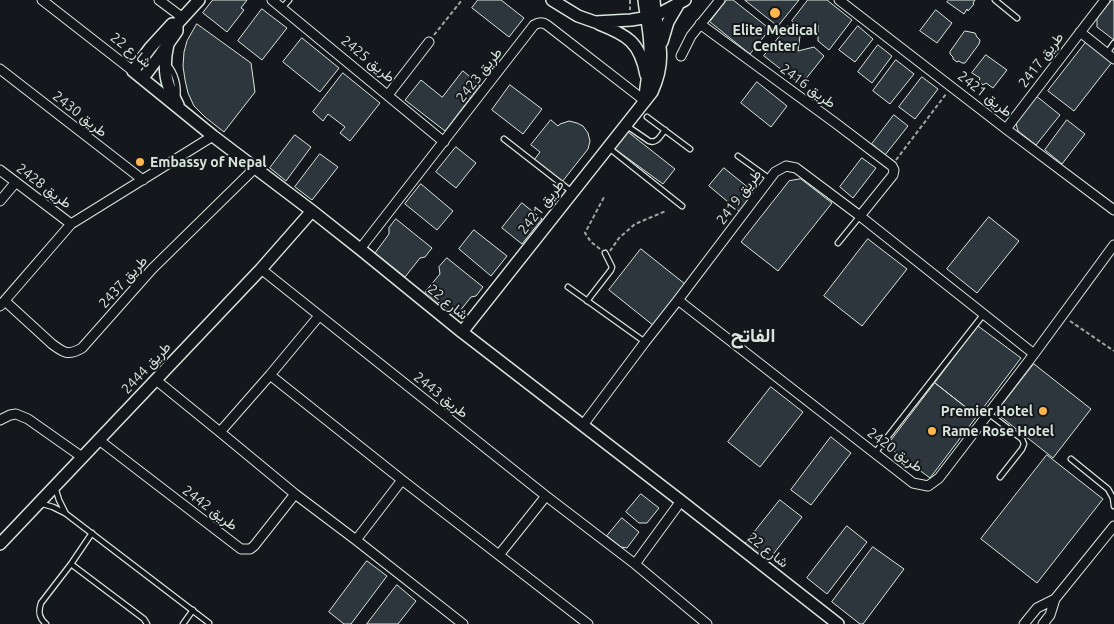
<!DOCTYPE html>
<meta charset="utf-8">
<style>
body{margin:0}
canvas{display:block;background:#14181c}
</style>
<canvas width="1114" height="624"></canvas>
<script>
const g = document.querySelector('canvas').getContext('2d');
g.lineJoin = 'round';
function paint(path, color) {
  g.fillStyle = color;
  g.fill(path, 'evenodd');
}
function stroke(path, color, width, dash) {
  g.strokeStyle = color;
  g.lineWidth = width;
  g.lineCap = dash ? 'butt' : 'round';
  g.setLineDash(dash || []);
  g.stroke(path);
}
function label(font, color, halo, rows, align = 'center') {
  g.font = font + ' Ubuntu,Vazirmatn,sans-serif';
  g.lineWidth = 4;
  g.setLineDash([]);
  g.textBaseline = 'middle';
  g.strokeStyle = halo;
  g.fillStyle = color;
  for (const [text, x, y, turn = 0] of rows) {
    g.save();
    g.translate(x, y);
    g.rotate((+turn || 0) * Math.PI / 180);
    g.textAlign = isNaN(turn) ? turn : align;
    if (halo) g.strokeText(text, 0, 0);
    g.fillText(text, 0, 0);
    g.restore();
  }
}
const building = new Path2D(`
 M213,0H247L241,8L244,10L227,32L203,13Z
 M478,0H501L524,18L509,37L472,8Z
 M727,0H733L770,29L750,54L710,22Z
 M745,0H799L778,26Z
 M808,0H827L852,20L829,50L818,41V25L804,31L792,21Z
 M949,0H975L973,3L974,4L968,11L967,9L964,14L947,2Z
 M1112,0H1114V40L1097,27V19Z
 M262,9L287,28L262,60L238,41Z
 M936,10L952,23L937,43L920,31Z
 M197,24L251,63L255,92L224,132L205,117L194,106L188,93L185,80L183,66L184,52L187,41Z
 M788,26L800,36L798,51L814,47L824,56L801,85L764,56Z
 M858,26L873,39L855,62L839,50Z
 M965,31L975,33L977,37L980,40L979,44L965,63H962L959,61L957,62L953,59V57L950,54V52Z
 M302,38L339,68L320,92L283,62Z
 M1087,41L1113,61L1074,111L1048,91Z
 M878,45L892,56L872,83L858,72Z
 M986,55L1007,70L993,88L986,83L983,85L979,81L980,78L972,73Z
 M896,60L914,74L890,104L873,91Z
 M463,71L480,85L445,131L405,100L421,80L442,97Z
 M343,73L380,103L350,141L340,133L345,127L328,114L323,121L313,112Z
 M922,77L938,89L915,119L899,107Z
 M757,82L787,106L771,127L741,103Z
 M510,85L542,109L523,134L492,110Z
 M1035,95L1060,115L1036,145L1018,131L1015,120Z
 M894,115L908,126L885,155L872,144Z
 M551,120L558,126L560,124L569,121L577,123L583,126L588,133L590,141L588,149L562,182L534,160L540,152L531,145Z
 M1067,120L1085,134L1062,164L1045,150Z
 M628,132L675,169L663,184L615,149Z
 M295,135L311,147L286,181L270,168Z
 M456,147L476,163L456,188L436,172Z
 M320,154L338,167L312,200L295,187Z
 M862,158L876,168L853,198L840,187Z
 M724,168L755,193L740,212L709,186Z
 M801,179L832,203L778,271L741,242L789,181Z
 M421,184L453,211L437,230L405,204Z
 M522,203L542,219L522,244L502,228Z
 M989,217L1019,241L977,293L947,269Z
 M396,219L432,248L425,257L420,258L405,277L375,253L389,234V228Z
 M474,230L507,256L491,276L459,249Z
 M868,239L907,269L862,326L824,296Z
 M641,249L685,284L654,326L609,290Z
 M447,258L483,287L476,296L471,297L456,316L425,292L440,274L439,267Z
 M978,326L1021,358L977,416L935,383Z
 M1034,364L1091,409L1053,458L996,413Z
 M935,383L977,416L930,478L887,446Z
 M771,387L803,412L760,467L728,442Z
 M831,437L851,453L811,505L791,490Z
 M1047,455L1103,499L1037,583L981,539Z
 M641,494L659,508L647,523H639L626,512Z
 M780,500L802,517L768,561L745,544Z
 M622,518L639,532L627,548L621,547L607,536Z
 M847,526L867,542L827,594L807,578Z
 M873,547L904,569L863,624H860L832,602Z
 M367,561L387,576L351,624H344L329,612Z
 M397,585L416,601L398,624H367Z`);
paint(building, '#2c363c');
stroke(building, '#d8e6dc', 1);
const lane = new Path2D(`
 M995,0L1017,18
 M282,8L289,0
 M1107,53L1114,43
 M168,65C175,73 179,86 177,97
 M647,117L690,149
 M627,126L649,141C657,144 660,136 665,130
 M504,139L572,192
 M609,148L682,206
 M738,156L770,179
 M838,243L860,216
 M568,287L645,342
 M587,301L611,270L612,267L605,253
 M988,413L1022,439L1024,444L1022,449L1000,477
 M875,453L983,315
 M1071,459L1108,489L1113,498L1114,506
 M55,487L59,500L65,512
 M39,503L53,507L65,513L209,623
 M71,564L144,619L147,624
 M46,624C39,618 38,612 41,603L71,564L92,533
 M183,624L193,610`);
const street = new Path2D(`
 M42,0L133,71
 M159,0L183,18
 M272,0L444,142
 M839,0L1006,129L1114,210
 M700,24L834,122L892,166L894,170L893,175L860,216
 M1080,32L1114,59
 M681,56L691,36L720,0
 M0,69L143,180
 M388,95L429,42
 M1006,129L1105,0
 M0,170L71,224
 M0,201L16,182
 M360,249L534,25C539,22 543,22 547,25L645,101
 M261,269L546,496L635,564L707,624
 M678,300L913,483L928,486L939,478L1034,354L1114,245
 M5,301L52,344C64,353 68,356 82,348L152,269L255,168
 M0,306L71,224L213,136
 M270,375L402,480L588,624
 M156,380L220,432L295,494L356,540L463,624
 M0,420L10,415L16,414L28,419L82,457
 M583,425L645,342L678,300L775,172L786,166L796,168L860,216L1034,354
 M220,432L270,375L319,316
 M99,440L241,549H250L254,546L295,494
 M356,540L402,480
 M499,555L546,496
 M635,564L681,501
 M1024,624L1037,608L1055,599
 M1043,624L1050,615L1055,599L1114,526`);
const secondary = new Path2D(`
 M199,0L177,24H172L150,48L133,71L213,136L312,211L360,249L462,332L681,501L838,624
 M552,0L578,16L595,22L631,20L655,16L685,0
 M644,0C646,18 651,36 650,54C650,70 645,85 645,101
 M599,24C627,35 640,42 646,75
 M662,42L668,22L678,5
 M168,44C165,57 164,74 169,87C172,93 175,99 178,105
 M143,78L161,54L177,31V24
 M462,332L652,92C658,79 662,62 660,47C659,31 655,16 654,0
 M0,544L261,269L312,211`);
stroke(lane, '#d8e6dc', 7);
stroke(street, '#d8e6dc', 11);
stroke(secondary, '#d8e6dc', 14);
stroke(new Path2D(`
 M630,0V10
 M434,35L462,0
 M896,160L946,94
 M600,249L591,242L585,233L604,197
 M610,251L619,238L635,224L666,211
 M1070,321L1114,351`), '#9da8a2', 2, [4, 2.5]);
stroke(lane, '#14181c', 4.5);
stroke(street, '#14181c', 9);
stroke(secondary, '#14181c', 11);
for (const [x, y, r, color] of [
 [775,13,6,"#ffb74d"],
 [140,162,5,"#ffb74d"],
 [1043,411,5,"#ffb74d"],
 [932,431,5,"#ffb74d"]
]) {
  const dot = new Path2D();
  dot.arc(x, y, r, 0, 2 * Math.PI);
  g.fillStyle = color;
  g.fill(dot);
  stroke(dot, '#14181c', 2);
}
label('bold 14px', '#d8e6dc', '#14181c', [
 ["Elite Medical",775,30,"center"],
 ["Center",775,46,"center"],
 ["Embassy of Nepal",150,162],
 ["Premier Hotel",1033,411,"right"],
 ["Rame Rose Hotel",942,431]
], 'left');
label('14px', '#d8e6dc', '#14181c', [
 ["شارع 22",131,50,38],
 ["طريق 2425",368,59,39],
 ["طريق 2417",1041,60,-53],
 ["طريق 2423",479,75,-52],
 ["طريق 2416",808,86,36],
 ["طريق 2421",985,94,38],
 ["طريق 2430",80,114,38],
 ["طريق 2428",44,186,37],
 ["طريق 2419",739,197,-53],
 ["طريق 2421",541,207,-52],
 ["طريق 2437",123,282,-48],
 ["شارع 22",448,302,39],
 ["طريق 2444",146,368,-47],
 ["طريق 2443",441,395,38],
 ["طريق 2420",895,450,36],
 ["طريق 2442",210,508,37],
 ["شارع 22",768,550,38]
]);
label('bold 19px', '#d8e6dc', '#14181c', [
 ["الفاتح",753,336]
]);
</script>
